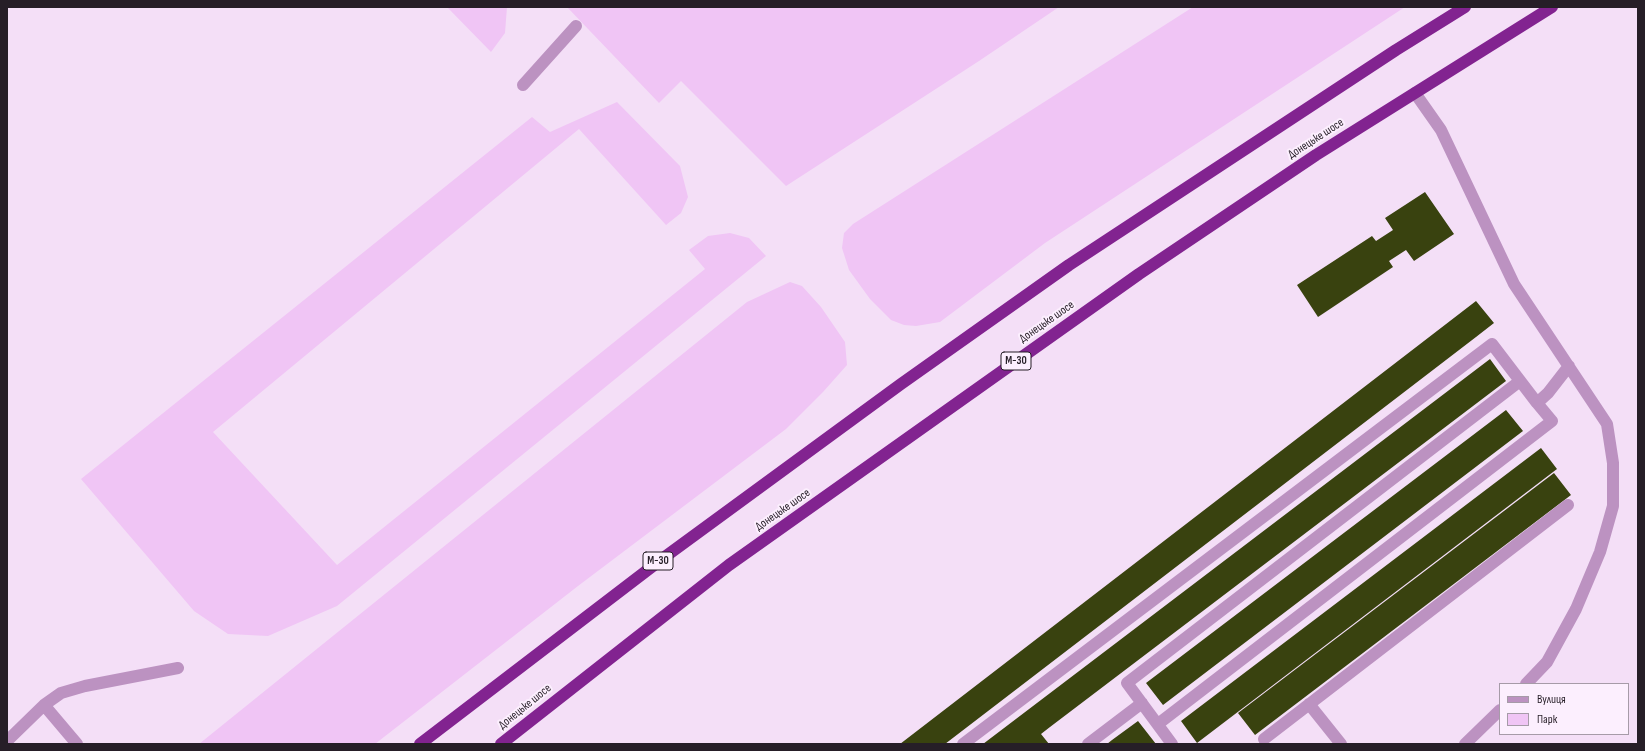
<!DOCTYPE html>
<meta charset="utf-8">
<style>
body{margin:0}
#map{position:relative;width:1645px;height:751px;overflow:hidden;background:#f4dff7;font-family:"Sofia Sans Condensed",sans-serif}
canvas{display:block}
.frame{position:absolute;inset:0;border:8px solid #261e27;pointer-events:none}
.legend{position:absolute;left:1499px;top:683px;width:130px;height:52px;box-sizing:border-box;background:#fceffe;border:1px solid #a69ba8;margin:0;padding:5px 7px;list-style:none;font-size:12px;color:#261e27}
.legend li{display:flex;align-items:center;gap:8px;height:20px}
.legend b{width:20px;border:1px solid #a69ba8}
</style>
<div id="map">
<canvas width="1645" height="751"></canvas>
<div class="frame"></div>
<ul class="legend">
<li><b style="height:5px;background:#bc92c1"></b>Вулиця</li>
<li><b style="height:11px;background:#f0c5f5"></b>Парк</li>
</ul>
</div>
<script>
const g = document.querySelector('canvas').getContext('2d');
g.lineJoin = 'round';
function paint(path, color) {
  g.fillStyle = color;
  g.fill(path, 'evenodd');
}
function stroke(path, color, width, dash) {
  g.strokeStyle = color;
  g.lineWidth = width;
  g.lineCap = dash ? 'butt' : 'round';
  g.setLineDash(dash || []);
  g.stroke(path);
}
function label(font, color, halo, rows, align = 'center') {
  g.font = font + ' "Sofia Sans Condensed",sans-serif';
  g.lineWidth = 4;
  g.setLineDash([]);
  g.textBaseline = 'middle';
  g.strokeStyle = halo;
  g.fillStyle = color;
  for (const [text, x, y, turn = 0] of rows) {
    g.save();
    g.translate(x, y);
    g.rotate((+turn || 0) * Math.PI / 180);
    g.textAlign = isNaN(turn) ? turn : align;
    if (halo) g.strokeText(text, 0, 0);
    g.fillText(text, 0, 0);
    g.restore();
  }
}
paint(new Path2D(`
 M447,7H507L505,33L491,52Z
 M567,7H1059L979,61L786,186L681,81L659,103Z
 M1193,7H1405L1045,243L940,322L916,326L904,325L891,320L870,299L849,270L842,248L844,233L853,224Z
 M617,102L680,166L688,197L681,213L666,225L579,129L213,432L337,565L705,269L689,250L708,236L730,233L749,238L766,256L337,606L268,636L228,634L194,611L81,479L532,117L550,132Z
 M790,282L802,286L821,307L845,342L847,365L823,392L786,429L578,586L375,744H199L747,302Z`), '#f0c5f5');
paint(new Path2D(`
 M1425,192L1454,234L1414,261L1406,250L1389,261L1393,267L1318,317L1297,285L1372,236L1376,241L1393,230L1385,218Z
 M1476,301L1494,323L1476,337L945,744H900Z
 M1490,359L1506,381L1050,727L1041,734L1049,744H983Z
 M1506,410L1523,431L1163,705L1146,683Z
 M1541,448L1557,469L1197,743L1181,721Z
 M1554,473L1571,495L1255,735L1238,713Z
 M1138,721L1156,744H1107L1112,740Z`), '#39420f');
stroke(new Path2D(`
 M523,85L576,26
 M1415,93L1441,130L1514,284L1607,424L1613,463V506L1600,552L1576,609L1547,662L1526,684
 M1309,704L1341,744
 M44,705L77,744
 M1158,724L1552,421L1537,403
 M1264,739L1568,505
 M7,741L44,705L61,693L85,686L178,668
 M963,744L1492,344L1537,403L1548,393L1569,366
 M1088,744L1142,703
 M1172,744L1127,683L1520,381
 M1465,744L1500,710`), '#bc92c1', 12);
stroke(new Path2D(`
 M420,744L662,559L901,384L1069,265L1396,50L1465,7
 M501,744L729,565L1139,274L1316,155L1552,7`), '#822390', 12);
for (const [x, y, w] of [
 [1016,361,30],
 [658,561,30]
]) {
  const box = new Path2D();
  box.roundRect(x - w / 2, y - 9, w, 18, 3);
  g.fillStyle = '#fceffe';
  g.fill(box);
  stroke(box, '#261e27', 1);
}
label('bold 11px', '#261e27', null, [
 ["М-30",1016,361],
 ["М-30",658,561]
]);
label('12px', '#261e27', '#fceffe', [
 ["Донецьке шосе",1316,139,-33],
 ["Донецьке шосе",1047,322,-35],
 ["Донецьке шосе",783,510,-35],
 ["Донецьке шосе",525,707,-39]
]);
</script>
